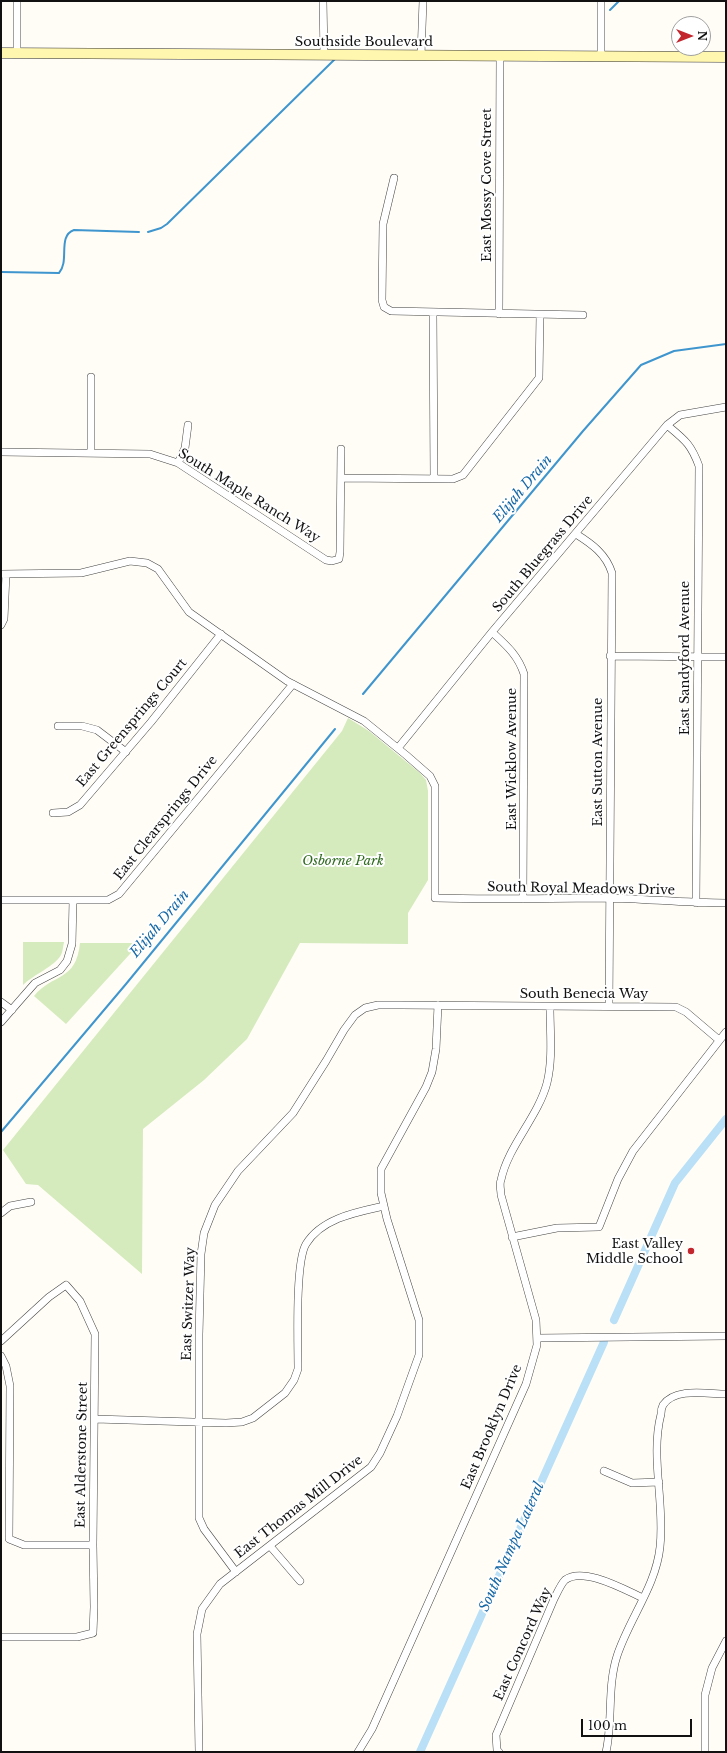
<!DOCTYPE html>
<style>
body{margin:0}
#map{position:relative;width:727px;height:1753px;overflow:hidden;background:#fffdf5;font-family:"Libre Baskerville",serif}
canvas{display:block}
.frame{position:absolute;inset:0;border:2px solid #111;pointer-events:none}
.north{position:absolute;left:671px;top:16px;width:40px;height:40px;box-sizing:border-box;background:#fff;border:1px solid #a0a0a0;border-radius:50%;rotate:90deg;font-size:11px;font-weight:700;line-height:16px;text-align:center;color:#111}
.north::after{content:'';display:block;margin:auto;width:14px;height:18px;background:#c4262e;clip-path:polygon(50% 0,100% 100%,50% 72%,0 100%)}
.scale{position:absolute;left:581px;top:1719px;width:111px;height:18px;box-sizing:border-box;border:2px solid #111;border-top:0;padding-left:5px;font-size:12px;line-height:14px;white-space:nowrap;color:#111;-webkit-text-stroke:3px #fff;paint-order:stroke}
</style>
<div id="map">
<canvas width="727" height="1753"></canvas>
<div class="frame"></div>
<div class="north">N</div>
<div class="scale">100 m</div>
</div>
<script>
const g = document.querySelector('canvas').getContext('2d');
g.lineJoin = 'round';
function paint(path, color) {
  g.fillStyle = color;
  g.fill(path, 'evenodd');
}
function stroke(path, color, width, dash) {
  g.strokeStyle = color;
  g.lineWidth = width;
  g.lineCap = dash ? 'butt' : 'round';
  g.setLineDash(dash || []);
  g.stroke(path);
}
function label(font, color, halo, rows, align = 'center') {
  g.font = font + ' "Libre Baskerville",serif';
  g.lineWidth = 4;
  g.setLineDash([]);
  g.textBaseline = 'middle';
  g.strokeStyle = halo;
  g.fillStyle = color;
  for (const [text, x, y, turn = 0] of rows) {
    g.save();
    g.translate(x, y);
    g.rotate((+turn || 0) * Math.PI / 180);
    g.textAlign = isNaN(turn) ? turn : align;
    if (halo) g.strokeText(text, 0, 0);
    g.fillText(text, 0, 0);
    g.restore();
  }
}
paint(new Path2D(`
 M348,718L369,731L420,773L426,780L428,791V880L408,913V944L300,943L247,1039L204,1080L143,1129L142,1274L38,1185L26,1184L3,1150L342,731Z
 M23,942H64C63,946 63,951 61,955C55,966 33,975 23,985Z
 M80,943H140L66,1024L34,996C53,973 76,982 80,943Z`), '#d5ebbd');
stroke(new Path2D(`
 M610,10L619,1
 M148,232L161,228L167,224L335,59
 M1,272L59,273C70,261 57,236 74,230L139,232
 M363,694L583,431L641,365L674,351L726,344
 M1,1132L126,984L335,729`), '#3f96cf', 2);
stroke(new Path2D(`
 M614,1320L675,1183L726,1119
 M420,1752L604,1342`), '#b9e0f7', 8);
const minor = new Path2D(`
 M323,1L324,55
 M601,1V56
 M17,53V1
 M421,55L423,1
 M394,178L383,224L382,300L384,307L391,311L583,315
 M433,312L434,479
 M499,314L500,55
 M91,377V452
 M667,425C685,440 691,444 699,466L696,903
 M1,452L150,454L178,463L326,560L332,561L339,559L340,552L341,449
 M178,463L185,448L188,425
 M341,478L453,479L463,475L539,378L540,315
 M576,534C592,544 606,554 612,573L609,1006
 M1,574L81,573L130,561L147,563L158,569L189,612L287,681L364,721L406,755L430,776L435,786V898C492,900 550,898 608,898C647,899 686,903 726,903
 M1,625L4,619L6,574
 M492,632C506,645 518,655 524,674L523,899
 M610,656L726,657
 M58,726H82L97,730L126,752
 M398,748L492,632L667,425L680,415L726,407
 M53,813L68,812L80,805L151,722L221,634
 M1,900H108L119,894L293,684
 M1,1002L12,1010
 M1,1022L35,983L60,970L67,961L72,944L73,900
 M1,1213L10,1206L31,1202
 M512,1237L557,1228L599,1227L618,1179L633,1151L726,1032
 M537,1338L726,1336
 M1,1341L49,1297L66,1285L80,1301L95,1334L93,1545L94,1607L93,1633L77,1637H1
 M1,1356L6,1366L10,1386L9,1539L24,1545H93
 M95,1419L226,1423L242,1422L253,1418L285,1393L294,1380L298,1369C298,1344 295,1262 306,1244C322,1218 357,1212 384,1206
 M604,1471L632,1483L659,1482
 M270,1546L300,1581
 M236,1572L204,1529L199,1518V1335L201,1254L204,1233L215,1205L238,1171L293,1113L326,1061L344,1030L355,1015L365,1008L378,1005H401L676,1007L686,1012L719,1040
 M199,1752L197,1634L202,1609L220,1584L371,1467L380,1453L397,1416L419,1355V1320L387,1219L381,1193V1169L426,1087L432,1072L436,1049L438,1005
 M358,1752L372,1729L526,1384L537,1345L536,1320L501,1195C501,1190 499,1184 501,1180C508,1146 538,1117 547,1083C553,1059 550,1032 550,1007
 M499,1752L497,1750L496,1735L554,1599C557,1593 561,1584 565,1580C583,1566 625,1590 643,1598
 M606,1752C613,1721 607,1687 617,1656C629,1619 656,1586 660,1547C665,1503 650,1457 661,1414C661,1412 662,1407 663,1405C675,1387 708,1394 726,1394
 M705,1752V1695L712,1668L726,1641`);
const secondary = new Path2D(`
 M1,53L726,57`);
stroke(minor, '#444', 8);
stroke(secondary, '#333', 11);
stroke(minor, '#fff', 7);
stroke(secondary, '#fff6b0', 10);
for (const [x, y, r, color] of [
 [691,1251,4,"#c4262e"]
]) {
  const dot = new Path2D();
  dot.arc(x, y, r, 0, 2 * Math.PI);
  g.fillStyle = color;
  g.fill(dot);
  stroke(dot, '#fff', 1.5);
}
label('13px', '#111', '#fff', [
 ["Southside Boulevard",364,42],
 ["East Mossy Cove Street",487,185,-90],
 ["South Maple Ranch Way",249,496,32],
 ["South Bluegrass Drive",543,554,-50],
 ["East Sandyford Avenue",685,658,-90],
 ["East Greensprings Court",132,723,-50],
 ["East Wicklow Avenue",512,759,-90],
 ["East Sutton Avenue",598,762,-90],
 ["East Clearsprings Drive",166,818,-51],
 ["South Royal Meadows Drive",581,889,1],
 ["South Benecia Way",584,994],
 ["East Switzer Way",189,1304,-88],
 ["East Brooklyn Drive",492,1427,-67],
 ["East Alderstone Street",82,1455,-89],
 ["East Thomas Mill Drive",299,1507,-38],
 ["East Concord Way",523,1644,-66]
]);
label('italic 13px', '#2f6b1f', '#fff', [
 ["Osborne Park",343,861]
]);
label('13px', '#111', '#fff', [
 ["East Valley",683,1244],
 ["Middle School",683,1259]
], 'right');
label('italic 14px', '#1768a6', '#fff', [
 ["Elijah Drain",523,489,-50],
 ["Elijah Drain",160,924,-50],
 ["South Nampa Lateral",512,1547,-66]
]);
</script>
